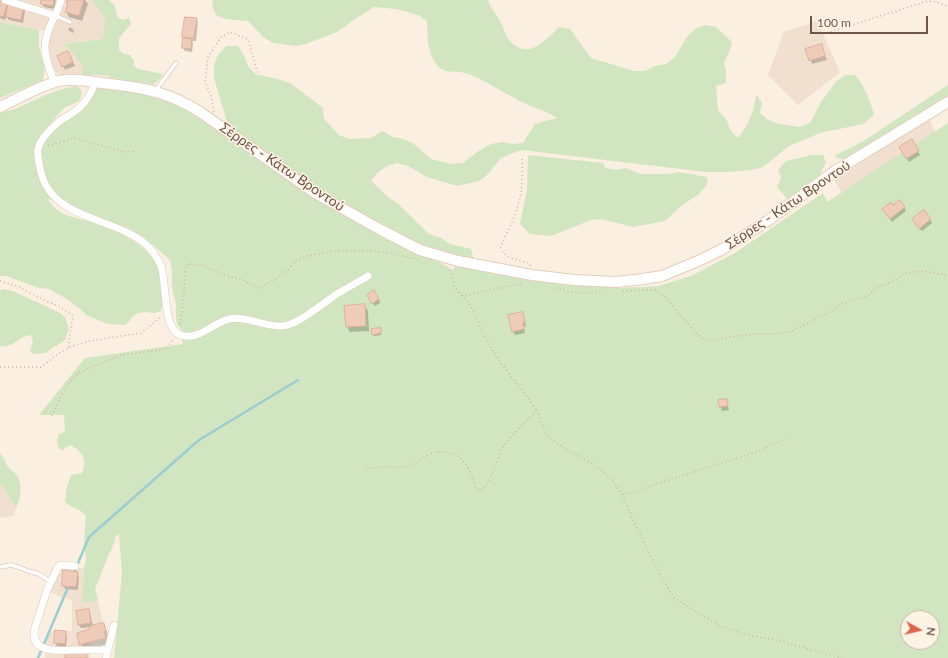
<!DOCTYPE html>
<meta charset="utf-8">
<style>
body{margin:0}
#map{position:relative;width:948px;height:658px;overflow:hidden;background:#faefe0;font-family:Lato,sans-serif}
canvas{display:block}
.north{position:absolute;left:900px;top:610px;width:40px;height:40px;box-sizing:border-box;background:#fef3e5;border:1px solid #c5b4a7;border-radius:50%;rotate:98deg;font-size:11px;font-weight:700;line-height:16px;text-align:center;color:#6f5549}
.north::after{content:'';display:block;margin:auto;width:14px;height:18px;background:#dd654c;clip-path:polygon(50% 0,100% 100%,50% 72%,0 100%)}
.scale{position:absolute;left:810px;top:16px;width:118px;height:18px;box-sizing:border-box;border:2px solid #6f5549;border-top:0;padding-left:5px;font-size:12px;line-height:14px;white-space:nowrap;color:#6f5549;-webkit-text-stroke:3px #fef3e5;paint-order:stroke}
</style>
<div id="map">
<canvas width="948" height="658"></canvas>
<div class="north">N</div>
<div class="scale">100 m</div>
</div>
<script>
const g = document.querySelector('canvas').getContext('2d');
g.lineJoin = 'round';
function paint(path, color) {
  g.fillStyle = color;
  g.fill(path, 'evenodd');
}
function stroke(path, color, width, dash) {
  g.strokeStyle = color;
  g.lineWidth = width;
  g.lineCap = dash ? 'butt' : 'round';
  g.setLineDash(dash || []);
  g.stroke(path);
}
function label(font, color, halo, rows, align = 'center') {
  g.font = font + ' Lato,sans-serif';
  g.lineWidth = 3;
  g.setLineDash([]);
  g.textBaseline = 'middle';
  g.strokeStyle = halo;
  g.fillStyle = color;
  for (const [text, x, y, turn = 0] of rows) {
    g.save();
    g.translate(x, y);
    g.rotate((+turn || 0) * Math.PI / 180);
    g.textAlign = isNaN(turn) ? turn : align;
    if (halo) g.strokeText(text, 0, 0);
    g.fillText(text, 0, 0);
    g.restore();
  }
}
paint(new Path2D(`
 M0,0H92L105,18L103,39L66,44L84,66L82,77H59L49,60L47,45L50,32L0,22Z
 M817,21L840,72L798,105L768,75L784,32Z
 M930,119L940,150L865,229L834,180L866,158Z
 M0,484L2,485L16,508L13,516L0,518Z
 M58,568H84L82,603L98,600L105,633L89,643L90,658H45L48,631H72V601L47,591Z`), '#f1e0cf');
paint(new Path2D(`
 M92,0H109L115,6L118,18L124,20L129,17L131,24L119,38V50L124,54L130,55L134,60V66L139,69L163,74L161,78L149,88L113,77L139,92L148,93L179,105L212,125L229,140L254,156L453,270L456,264L557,282L622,288L659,286L693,275L735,253L823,193L827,202L948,123V658H114L122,573L119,535L118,534L115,538L114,544L109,554L95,589L98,600L82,603L84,568L86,560L84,540L86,516C81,509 72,508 65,502L67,487L71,475L82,473C87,460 83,452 71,445L66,447L62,451C56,445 56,441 59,434L65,432L64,415H39L85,358L183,344L180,328L177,324L176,319V304L172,288V271L170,260L144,237L48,199C58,217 75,217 92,222C113,229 139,240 152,258C159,266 160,277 161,287C162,296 163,302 161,311L155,313L144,312L138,313L132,317L129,322L125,325L108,324L88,316L70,301L49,289L39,288L6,276H0V113C5,111 10,111 15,109C36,100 54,89 77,86L81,90L82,95L79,101L64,108L43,133L110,76L93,75L82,77L83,66L65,44L103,39L105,18ZM908,618H932V642H908Z
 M213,0H488C490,8 497,14 500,21C504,27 505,36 510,41C528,61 546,40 559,27L570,29L591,58L634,71H645L655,66L666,64L675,57L687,37L695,29L705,25L716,27L732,42L729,53L724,62L726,72V83L716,86L718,110L726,119L731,131L738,138C748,126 755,110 756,94L762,103L760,113L768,120L779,124L800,127L810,123L821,102L836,82L845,75H855C865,87 870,100 874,115L863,124L820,133L789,146L763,167L752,170L729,172H706L521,150L501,158L487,175L479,181L457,186L427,177L408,166L397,163L387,166L378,172L371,181L388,197L397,203L429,234L441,238L450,244L471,249L474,260L423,246L321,191L228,125L214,78V65L218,55L226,46H238L244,56L248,66L255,74L274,78L290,83L323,108L324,119L339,135L349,139L371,138L382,131L393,137L404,139L414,144L431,159L452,164L463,163L480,150L491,144L502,142L512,144L523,143L535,124L557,118C545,110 531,107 518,100C501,91 486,81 469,74C459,70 444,75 437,65C426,50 428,38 427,21L418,15L396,9L374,7L355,19L337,32L306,44L296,46L273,43L263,37L248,21L226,19L216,15L212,5Z
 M0,22L39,30V46L45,70L43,80L0,98Z
 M948,85V100L846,161L834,156L862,142Z
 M528,155L603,163L605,168L615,170L626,168L640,174H668L679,172L706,177L708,180L706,186L699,194L681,206L665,221L633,227L601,219L591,220L551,236L530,234L520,224L527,189Z
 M812,155H823L826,162L819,177L794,197L787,199L777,187L781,178L778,170L786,161Z
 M4,289L15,292L60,313L65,317L69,329L65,340L45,353L34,354L30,351L33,341L31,335C17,337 14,348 0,346V290Z
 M0,454C5,458 5,463 9,468C11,470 14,472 16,474C23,482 21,500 16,508L2,485L0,484Z`), '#d1e6c0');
paint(new Path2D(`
 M42,0H56L54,9L44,7L42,4Z
 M68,0H85L88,4L82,21L69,17L66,12Z
 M0,1L7,3L9,7H23L25,11L23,23L9,20L6,15L5,20L0,18Z
 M196,19L198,22L196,41H192L193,44L192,52L185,51L183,48L185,39L183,37Z
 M70,27L74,30L73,33L68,30Z
 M821,45L827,60L812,64L807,50Z
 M70,56L75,66L65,70L59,57Z
 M911,140L920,155L909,162L900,148Z
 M893,206L904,207L906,211L892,222L885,212Z
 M930,219L932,223L922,231L915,223Z
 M370,299H379L380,303L375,306Z
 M364,305L368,311L369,331L350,332L347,327Z
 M523,313L526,326H524L525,333L515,335L513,331Z
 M381,331V335L374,336L373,334Z
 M726,400L729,410L722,411L719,401Z
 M77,573L79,576L78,590L65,589L63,585Z
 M88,610L90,613L93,627L104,624L109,637H107L108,644L84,650L80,644L92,630L91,627L81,628L79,625L77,612Z
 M65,632L67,636L66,647L57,646L55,642Z`), '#0003');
stroke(new Path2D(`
 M73,575L89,537L199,440L298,380
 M38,658L69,585`), '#9dcdd3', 2.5);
const building = new Path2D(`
 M0,0L8,3L3,17L0,16Z
 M41,0H54L53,6L41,4Z
 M67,0H84L79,16L65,12L68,3H67Z
 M8,3L24,6L21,20L6,17Z
 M185,17L197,18L194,38L182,37Z
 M183,38L192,39L191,49L182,48Z
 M822,44L825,56L809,61L805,49Z
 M68,51L73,62L62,67L57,56Z
 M912,139L919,151L906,159L899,147Z
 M900,200L905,207L890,219L882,209L891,202L893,205Z
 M924,210L931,219L919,229L912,219Z
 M374,290L379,299L372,304L367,295Z
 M365,304L366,326L346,327L344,306Z
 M523,312L525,322L523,323L524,329L512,332L508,315Z
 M381,328V333L372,335L371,329Z
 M727,399L728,406L719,407L718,400Z
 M63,570L78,572L76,587L62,586Z
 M89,609L91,623L78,625L76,611Z
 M104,623L106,631L104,632L106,638L79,645L77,633L90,629V626Z
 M55,630L66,631L65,644L54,643Z
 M87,651V658H65V652Z`);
paint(building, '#eeccb9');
stroke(building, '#dfb29b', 1);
const lane = new Path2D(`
 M56,16L70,22
 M156,90L176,63
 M0,567L11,565L18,567L28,571L39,574L51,582`);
const street = new Path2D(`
 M5,0L56,16
 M54,82C51,72 45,59 45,48C44,33 57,15 61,0
 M95,82C92,92 88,100 80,107C74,113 66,116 60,121C52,127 40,139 38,149C37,155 39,162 40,168C49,219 109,216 143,242C150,247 157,257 161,266C167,282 162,330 181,335C199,341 212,323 229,319C244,315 265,327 282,326C298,325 323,303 337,294C347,288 358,282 368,276
 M75,566L60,565L58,567L47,590L35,628C29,653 57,651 73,650C85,650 96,650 108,650
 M106,658L114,625`);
const secondary = new Path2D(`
 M0,107C19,98 39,86 59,81C73,78 88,81 102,83C139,87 168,91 200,112L315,193L381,230L420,250L458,261L532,275L574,280L615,282L636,280L662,276L698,261L721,250L766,222L835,171L948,102`);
stroke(lane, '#ddcbbd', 5);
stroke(street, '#ddcbbd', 8);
stroke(secondary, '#e4cdbd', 12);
stroke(new Path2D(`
 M823,34L928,1L937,2L947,6
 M214,112L211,96L205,81L208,57L221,37L230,32L248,39L258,74
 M48,146L75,138L124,152L136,151
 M522,159C523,185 522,198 512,222C509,230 503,239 501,248C504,259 520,260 529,263L531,266
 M0,281L17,286L46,301L59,306L73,316L68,348
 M556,288L567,291L584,293L601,291
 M623,291L655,290L666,297L678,313L701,338L714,341L729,337L756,334H773L792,331L831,311L841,304L869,295L878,287L896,280L903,274L920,271L948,275
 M462,296L523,283
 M180,324L183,304L186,267L189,263L193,265H202L224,275L243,280L258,288L266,285L288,270L295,261L308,256L335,251H373L391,253L420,260
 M0,367H41L61,352L75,345L90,341L141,333L161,317
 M537,410L547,436L564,448L591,463L611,478L622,494L632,518L659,573L674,598L720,626L752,636L776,640L842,658
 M52,416L63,392L70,382L78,373L121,355L161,350L167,348L174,338
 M366,469C372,469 378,467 384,467C392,467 401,468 409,466C416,464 422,458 428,455C457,443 469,464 476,488L478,490L483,489C491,482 496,461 502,450C508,438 527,420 537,410L501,363L488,343L469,303L455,288L449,268
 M622,494L636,492L653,485L753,453L785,439`), '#d2af9d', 1.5, [1, 3]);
stroke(lane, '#fff', 3.5);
stroke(street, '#fff', 7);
stroke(secondary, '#fff', 10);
label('14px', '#6f5549', '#fef3e5', [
 ["Σέρρες - Κάτω Βροντού",282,167,34],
 ["Σέρρες - Κάτω Βροντού",788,205,-34]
]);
</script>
